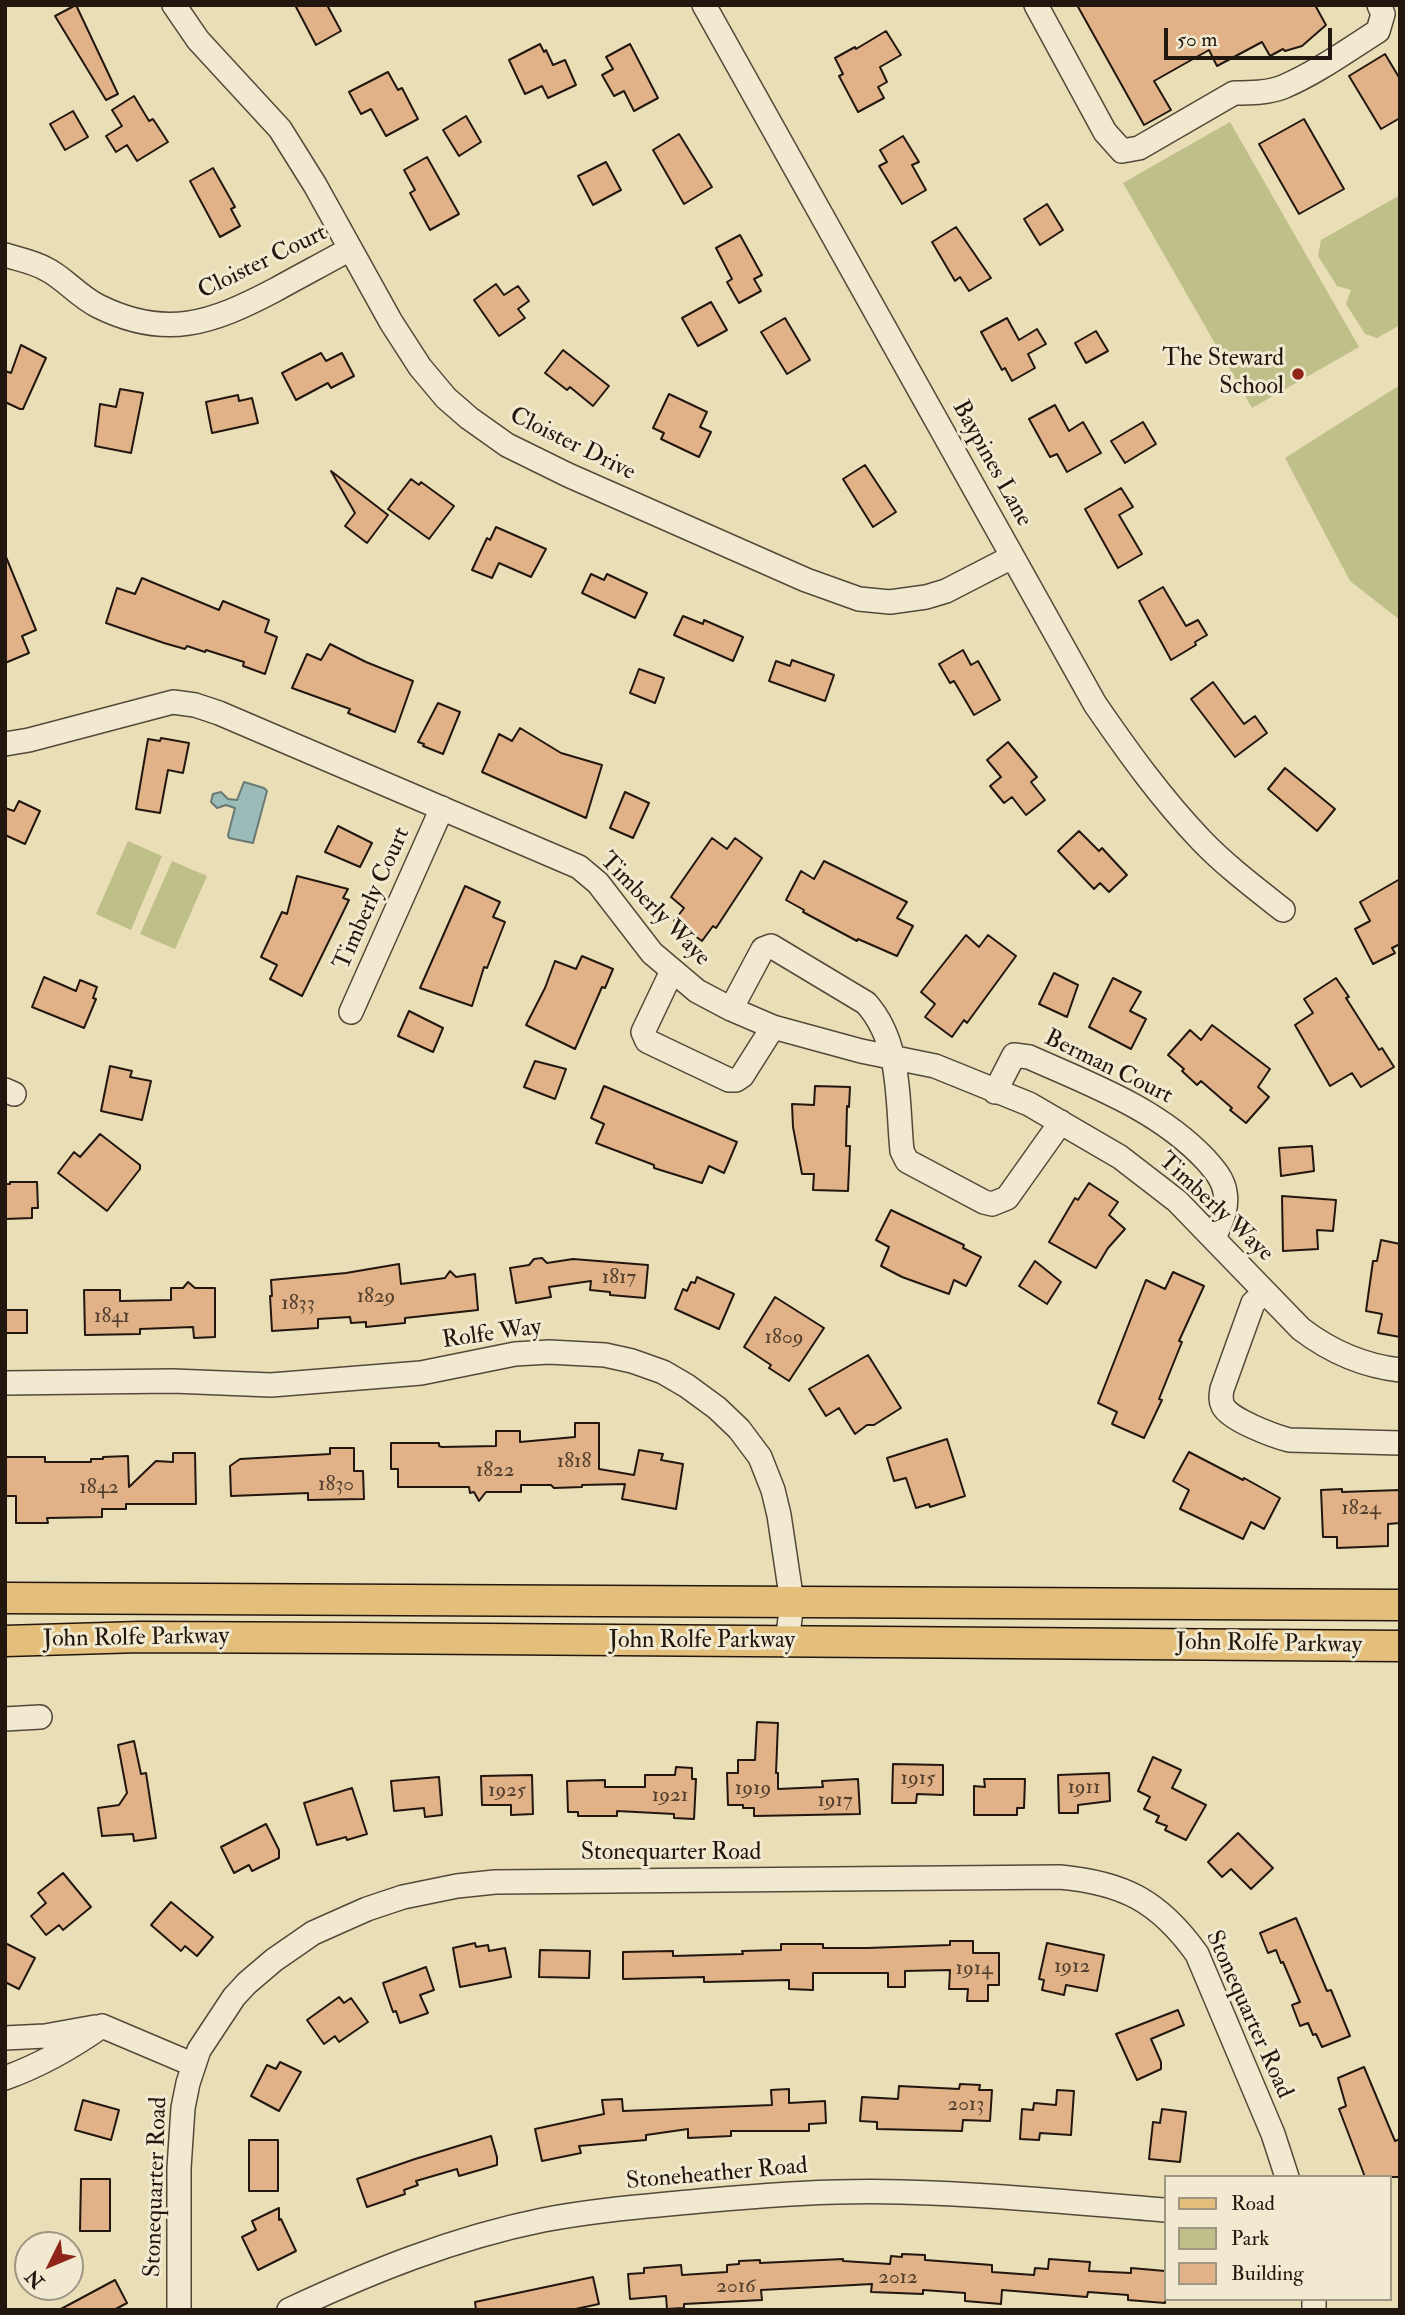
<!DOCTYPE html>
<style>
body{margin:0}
#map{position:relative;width:1405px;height:2315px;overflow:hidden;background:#e9deb6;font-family:"IM FELL Double Pica",serif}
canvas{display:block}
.frame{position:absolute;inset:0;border:7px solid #22170f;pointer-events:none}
.legend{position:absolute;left:1164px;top:2175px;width:228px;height:126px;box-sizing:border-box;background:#f1ead0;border:2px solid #9e9683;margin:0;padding:9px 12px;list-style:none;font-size:21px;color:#22170f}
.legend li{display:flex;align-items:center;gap:14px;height:35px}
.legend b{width:35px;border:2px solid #9e9683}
.north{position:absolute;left:14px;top:2231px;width:70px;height:70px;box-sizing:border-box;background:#f1ead0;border:2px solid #9e9683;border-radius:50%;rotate:227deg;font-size:19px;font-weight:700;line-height:28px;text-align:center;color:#22170f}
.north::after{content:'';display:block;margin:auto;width:24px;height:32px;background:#8f2418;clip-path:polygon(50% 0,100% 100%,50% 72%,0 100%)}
.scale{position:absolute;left:1164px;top:28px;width:168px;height:32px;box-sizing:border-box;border:4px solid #22170f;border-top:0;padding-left:9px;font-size:21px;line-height:24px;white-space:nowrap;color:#22170f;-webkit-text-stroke:5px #f1ead0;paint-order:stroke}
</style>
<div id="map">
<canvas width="1405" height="2315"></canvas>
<div class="frame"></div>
<ul class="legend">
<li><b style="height:9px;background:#e4bf7b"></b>Road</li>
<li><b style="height:19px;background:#bebf89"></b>Park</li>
<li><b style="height:19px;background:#e1b287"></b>Building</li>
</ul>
<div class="north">N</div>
<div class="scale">50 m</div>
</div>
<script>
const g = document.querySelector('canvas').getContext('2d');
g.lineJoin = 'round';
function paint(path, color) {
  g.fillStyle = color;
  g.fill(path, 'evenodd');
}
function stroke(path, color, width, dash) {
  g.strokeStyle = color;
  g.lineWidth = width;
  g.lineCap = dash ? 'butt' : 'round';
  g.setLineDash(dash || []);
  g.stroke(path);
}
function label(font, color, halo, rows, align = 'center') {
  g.font = font + ' "IM FELL Double Pica",serif';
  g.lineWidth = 6;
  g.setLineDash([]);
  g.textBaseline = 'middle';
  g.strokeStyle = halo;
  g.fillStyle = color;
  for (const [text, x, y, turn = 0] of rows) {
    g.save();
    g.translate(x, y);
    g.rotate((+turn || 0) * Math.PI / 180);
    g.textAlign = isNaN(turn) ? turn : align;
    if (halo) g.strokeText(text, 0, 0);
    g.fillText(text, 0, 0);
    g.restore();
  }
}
paint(new Path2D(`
 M1230,122L1359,347L1252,408L1123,183Z
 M1400,195V325L1377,338L1365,334L1346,304L1351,290L1337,286L1318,256L1321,240Z
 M1400,385V620L1350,581L1285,458Z
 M128,841L162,856L131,930L96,914Z
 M172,861L207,876L175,949L140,934Z`), '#bebf89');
const water = new Path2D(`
 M244,782L264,788L267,791L253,843L229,838L228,835L235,808L226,805L217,808L211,802L213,794L221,792L228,799L237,800Z`);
paint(water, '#9abbb7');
stroke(water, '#6a7974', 2);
const building = new Path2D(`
 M76,5L118,94L106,100L55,16Z
 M295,5H327L341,31L316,45Z
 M1077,5H1315L1326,25L1302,46L1285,51L1283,49L1270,56L1262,42L1217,66L1209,50L1154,81L1171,110L1144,125Z
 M886,31L901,55L880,67L887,82L878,87L884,98L858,112L839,76L843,74L835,58L855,47L856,49Z
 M540,44L544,52L546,50L553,65L565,60L576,85L548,98L542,86L525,94L509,60Z
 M630,44L658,98L634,111L624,91L614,96L602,75L613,69L606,57Z
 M1385,54L1400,79V118L1381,129L1349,76Z
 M388,72L398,90L402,88L418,119L386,136L371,109L361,114L349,92Z
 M134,96L149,121L153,119L168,142L137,161L127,145L116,152L106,136L122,126L112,110Z
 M73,111L88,137L65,150L50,124Z
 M466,116L481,142L459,156L443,130Z
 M1304,119L1344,189L1299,214L1259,144Z
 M679,134L712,187L684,204L653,150Z
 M903,136L919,162L912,165L926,190L902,204L879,166L887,162L880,150Z
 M427,157L459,214L430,230L410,193L415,190L404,170Z
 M606,162L621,190L593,205L578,176Z
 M213,168L235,207L231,209L240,226L220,237L190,181Z
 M1047,204L1063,230L1040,245L1024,219Z
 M956,227L991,278L969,291L960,277L955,281L932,242Z
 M740,235L762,275L754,279L761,291L739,303L727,282L732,279L716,248Z
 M496,284L504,295L518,286L529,301L518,309L525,318L499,336L474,300Z
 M711,302L727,330L698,346L682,318Z
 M785,318L810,360L787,374L761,332Z
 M1007,318L1019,340L1037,329L1046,344L1028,354L1035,368L1012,381L1005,368L1002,370L981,332Z
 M1096,331L1108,351L1086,363L1075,343Z
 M21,345L46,358L23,409H20L5,402V371L11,373Z
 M563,350L609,386L593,406L570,387L567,390L545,373Z
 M321,353L326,361L342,353L354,376L331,388L328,383L296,400L282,373Z
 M120,389L143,393L131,453L95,446L100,404L116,407Z
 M669,394L707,412L700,427L711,432L699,457L661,439L664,433L653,428Z
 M238,395L239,401L252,398L258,423L212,433L206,402Z
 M1055,405L1069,431L1083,422L1101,453L1067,472L1057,454L1050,457L1029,419Z
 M1143,422L1156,444L1125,463L1111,441Z
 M865,465L896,512L873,527L843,479Z
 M331,471L388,515L367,543L345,526L355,513Z
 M411,479L419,485L421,482L454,506L429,539L388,509Z
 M1121,488L1133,507L1119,515L1142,554L1118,568L1085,509Z
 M496,527L546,549L531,577L499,563L492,578L472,570L487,538L490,540Z
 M6,557L36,630L22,636L29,653L5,663Z
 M591,574L604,580L607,574L647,593L635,618L582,593Z
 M142,578L219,610L223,601L269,620L265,632L277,637L265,674L243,666L244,662L206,650L205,652L187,646L185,649L164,643L106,623L117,588L135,594Z
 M1163,587L1186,626L1198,620L1207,635L1195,642L1196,645L1171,660L1139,601Z
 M683,616L703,624L704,620L743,637L733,661L674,635Z
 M330,644L366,662L413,681L395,732L348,713L350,709L292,688L307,654L321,660Z
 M963,650L971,665L978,661L1000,700L974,715L954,681L950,683L939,664Z
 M792,660L834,675L825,701L769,681L776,661L790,666Z
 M639,669L664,678L655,703L630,693Z
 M1213,682L1244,724L1255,716L1267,733L1235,757L1191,699Z
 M438,703L460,712L443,754L423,746L424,744L418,742Z
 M520,728L561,753L602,765L586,818L482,772L499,734L512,741Z
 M161,738L189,743L183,773L168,770L160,813L136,809L148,739L160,741Z
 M1008,742L1037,777L1031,782L1045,800L1026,815L1012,797L1004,803L990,786L1001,777L987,760Z
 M1285,768L1335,809L1317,831L1268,789Z
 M625,792L649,803L633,838L610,828Z
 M19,801L40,811L25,844L5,835V808L14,811Z
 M338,826L372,843L360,867L325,852Z
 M1079,831L1099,851L1102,848L1127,875L1109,892L1100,883L1094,889L1058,851Z
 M712,838L727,849L735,838L762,858L716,928L713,926L702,941L674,921L684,908L671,897Z
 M824,861L907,902L897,918L913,926L897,956L858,939L857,941L803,912L804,910L786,900L801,871L814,879Z
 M297,876L348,889L343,898L349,900L302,996L270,979L277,965L261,957L282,912L287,914Z
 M1400,879V944L1392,948L1395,953L1373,964L1355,929L1370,921L1360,902Z
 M465,886L500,902L493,917L505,922L487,968L484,967L472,1006L420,988Z
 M966,935L979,947L988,935L1016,956L967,1023L964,1020L952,1037L925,1017L935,1004L921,992Z
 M582,956L613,969L605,988L602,987L575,1049L526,1025L545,988L555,961L576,969Z
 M1054,973L1078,985L1067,1017L1039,1004Z
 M44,977L76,991L80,980L97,987L93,998L96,999L84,1028L32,1007Z
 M1113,978L1141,992L1130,1011L1146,1019L1131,1049L1089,1027Z
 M1336,978L1349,997L1346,998L1379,1050L1382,1048L1394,1067L1361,1087L1352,1073L1330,1086L1295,1025L1313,1013L1304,999Z
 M409,1011L443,1028L433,1052L398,1036Z
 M1212,1025L1270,1069L1258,1087L1269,1097L1246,1123L1230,1110L1232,1108L1201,1081L1197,1085L1182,1071L1184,1069L1168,1055L1190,1030L1201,1040Z
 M535,1061L566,1069L555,1099L524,1087Z
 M110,1066L132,1071L130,1077L151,1081L142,1120L101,1111Z
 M604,1086L737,1142L724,1173L709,1166L702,1183L654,1168V1165L596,1143L604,1124L591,1118Z
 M815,1086L850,1087L849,1107L847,1106L846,1146H850L848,1191L813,1190L814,1174H802L793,1127L792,1104L814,1105Z
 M100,1134L140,1165V1169L107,1211L58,1173L74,1152L80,1157Z
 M1312,1146L1314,1171L1281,1176L1279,1148Z
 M10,1182H37L38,1208H32V1218L5,1219V1184H10Z
 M1089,1183L1118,1202L1109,1215L1125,1229L1108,1248L1096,1268L1049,1242L1075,1198L1078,1200Z
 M1282,1196L1336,1200L1333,1231L1317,1230L1318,1249L1283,1251Z
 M891,1210L964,1245L963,1248L981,1257L966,1286L954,1280L949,1294L902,1277L881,1266L889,1247L876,1240Z
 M1381,1240L1400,1244V1337L1378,1333L1382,1314L1366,1311L1373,1261H1377Z
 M542,1258L547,1263L573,1259L648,1265L645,1298L610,1295V1292L590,1290L591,1281L549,1287L551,1297L516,1303L510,1268L529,1265L534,1259Z
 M1035,1261L1061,1282L1047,1304L1019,1286Z
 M399,1264L401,1284L445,1278L450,1271L456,1277L475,1274L478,1310L405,1318V1323L366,1327V1322L351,1323L350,1317L318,1319V1328L272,1331L270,1296H272L271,1280L346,1273Z
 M1173,1272L1204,1286L1179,1341L1182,1342L1159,1399L1162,1400L1144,1438L1112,1424L1117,1412L1098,1403L1146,1280L1165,1289Z
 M697,1277L734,1294L719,1329L675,1309L683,1289L687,1291L691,1282L695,1283Z
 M188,1282L195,1288H215V1337L194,1338L193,1327L140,1329V1334L85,1335L84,1290H120V1301L171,1300V1288H183Z
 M775,1297L824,1328L789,1381L769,1368L771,1365L744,1347Z
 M5,1310H27V1333H5Z
 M868,1355L901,1408L874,1425H867L855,1434L839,1408L826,1416L809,1389Z
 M575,1423H599V1469L634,1475L639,1450L663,1454L661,1460L683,1464L676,1509L622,1499L625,1484L582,1485V1487L554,1488L551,1485H521V1492H486L479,1501L474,1492L470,1493L469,1487H398V1469H391V1443H439V1446L442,1447L496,1446V1431H520V1442L575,1437Z
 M947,1439L965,1496L930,1507L929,1504L916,1508L906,1478L894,1481L887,1458Z
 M330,1448H354V1471H363L364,1499L308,1500V1493L231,1496L230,1466L240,1459L330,1454Z
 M1189,1452L1243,1480L1244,1478L1280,1498L1264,1529L1251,1522L1243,1539L1180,1509L1189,1490L1173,1481Z
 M173,1453H195L196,1504H126V1509H102V1517L47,1518L48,1523H16V1496H5V1457H45V1462H91V1459H103V1457L128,1456L129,1487L156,1461L173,1462Z
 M1342,1489V1492L1400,1490V1523L1388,1524V1546L1337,1548V1537H1323L1321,1490Z
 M757,1722L778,1723L776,1773H778V1789L823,1787L822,1781L858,1779L860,1814L754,1816V1808H743V1805H728L727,1773H738V1760H755Z
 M134,1741L141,1774L146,1773L156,1838L134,1841L133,1834L102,1836L98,1808L119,1805L127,1793L118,1745Z
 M1153,1757L1181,1770L1172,1788L1206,1805L1186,1840L1165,1830L1167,1826L1156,1822L1159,1816L1144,1809L1150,1797L1138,1791Z
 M893,1764L943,1765V1795L917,1794L916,1803H892Z
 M676,1767L692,1768V1779H696L694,1819L674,1818V1814L617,1811V1816H578V1812H568L567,1781L605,1780V1787H645V1775H675Z
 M1109,1773L1110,1801L1078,1805V1813H1059L1058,1775Z
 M532,1775L533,1814L511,1815V1805H482L481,1776Z
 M439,1777L442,1815L425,1817L424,1808L394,1811L391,1781Z
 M984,1779H1025L1024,1808H1017V1815H974V1786L985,1787Z
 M352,1788L367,1834L347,1840L346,1837L317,1845L304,1803Z
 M266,1824L279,1850V1858L252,1871L249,1865L234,1873L221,1847Z
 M1238,1833L1273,1868L1251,1889L1231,1869L1222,1877L1208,1862Z
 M63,1873L91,1907L63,1930L59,1925L46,1935L31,1916L46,1903L38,1893Z
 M171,1902L213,1937L197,1956L185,1946L181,1951L151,1925Z
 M1296,1918L1327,1991L1331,1990L1350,2036L1322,2047L1316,2034L1313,2035L1308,2023L1300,2026L1292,2005L1300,2002L1283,1962L1281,1963L1276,1950L1268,1953L1260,1933Z
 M950,1941H973V1953H999V1985H988V2001H967L968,1989H949L950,1970L905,1971V1987H888V1973H813V1990L789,1989V1980L704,1982V1977L623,1979V1952L673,1951V1956L743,1954L742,1951L781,1950V1944H823V1948H867L950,1945Z
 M5,1943L35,1958L19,1989L5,1982Z
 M475,1943L476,1947L488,1945L489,1951L505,1948L511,1977L460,1987L453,1948Z
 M1047,1943L1104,1955L1097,1991L1066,1985L1064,1995L1042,1990L1044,1980L1039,1979Z
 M540,1950L590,1951L589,1978L539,1977Z
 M426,1967L434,1990L420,1995L428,2013L400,2023L396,2011L393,2012L383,1983Z
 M339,1997L344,2003L351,1998L368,2022L339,2042L335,2036L324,2044L307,2020Z
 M1178,2010L1184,2025L1151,2039L1161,2062V2069L1137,2080L1116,2034Z
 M280,2062L301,2072L279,2111L251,2096L267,2065L276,2069Z
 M1364,2067L1395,2141L1400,2139V2177H1365L1339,2109L1346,2106L1338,2078Z
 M960,2084L980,2085L979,2090H992L990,2121L963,2120L962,2131L877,2129V2122L860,2121L862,2097L898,2099L899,2086L959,2089Z
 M789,2089V2103L825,2101L826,2123L809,2124V2131H731V2136L688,2138V2129L646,2135V2140L579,2146L581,2153L542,2161L535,2129L604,2114L602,2100L622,2099L623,2111L772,2105L771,2090Z
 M1057,2090L1074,2091L1071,2135L1040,2133L1039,2140L1020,2139L1022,2109L1033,2110L1034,2103L1056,2105Z
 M83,2100L119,2110L111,2140L75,2130Z
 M1162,2109L1186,2112L1180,2162L1149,2159L1153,2122L1160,2123Z
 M491,2136L497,2157V2165L459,2176L457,2169L416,2181L418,2185L404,2190L405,2194L367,2207L357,2179L415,2159Z
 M249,2140H278V2191H249Z
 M81,2179H110V2231H80Z
 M279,2208V2220L281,2219L296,2251L258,2270L242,2237L256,2230L252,2221Z
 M902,2254L925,2255V2260L992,2265V2272L1034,2275L1035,2268L1048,2269L1049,2259L1090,2262L1089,2271L1131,2273V2268L1165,2271V2303L1128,2300V2295L1088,2292L1087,2297L1002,2290L1001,2304L965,2301V2293L923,2290V2294L871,2292L872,2284L761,2290L762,2300L684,2304V2308L667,2309L666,2296L630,2299L628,2274L644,2273V2268L681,2265L682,2275L727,2272V2265L739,2264V2261L760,2260V2263L843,2259V2261L890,2264L891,2256L902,2257Z
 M593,2277L599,2304L571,2310H476L475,2302Z
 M115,2280L127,2303L114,2310H59Z`);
paint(building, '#e1b287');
stroke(building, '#22170f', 2);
const minor = new Path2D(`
 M174,5L198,40L280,129L315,185L391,322L420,367L446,398L469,418L507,445L568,475L806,580L859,599L890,602L926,597L946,591L1012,557
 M704,5L1095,704C1128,752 1161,798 1201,840C1226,866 1255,888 1283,910
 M1036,5L1105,132L1122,151L1139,148L1234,93C1249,93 1268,93 1283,87C1316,73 1348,50 1378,31L1383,14L1379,5
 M5,255C18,259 34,262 46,269C63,277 78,296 98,306C166,340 212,323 275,290C300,276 325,263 350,249
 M5,744L29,740L173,702L195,705L219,713L579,867L598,883L652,953L697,991L731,1009L773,1027L861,1051L935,1066L1029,1104L1120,1157L1177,1201L1301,1329C1330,1351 1364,1366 1400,1370
 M672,971L643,1032L647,1041L729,1080H736L742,1076L773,1027
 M731,1009L763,949L771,946L866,1003C902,1043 897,1101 902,1151L907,1161L984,1202L992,1204L1007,1198L1061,1122
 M351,1012L442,808
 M5,1090L14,1094
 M995,1092L1014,1055L1029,1057C1092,1085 1158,1109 1206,1160C1214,1169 1223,1179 1225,1192C1228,1209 1221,1222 1214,1238
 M1265,1292L1253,1303L1222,1389C1221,1395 1220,1400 1223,1406C1230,1420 1274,1436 1289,1440L1400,1443
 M5,1383L173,1381L271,1385L421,1373L515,1354L549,1352L605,1355L632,1361L663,1372L687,1386L717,1408L739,1429L760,1457L773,1490L779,1515L792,1602L787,1643
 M5,1719L40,1717
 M102,2026L194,2065
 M5,2038L45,2036L95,2027
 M5,2078C41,2065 71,2048 102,2026
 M1314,2299V2310
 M179,2310V2168L183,2108L188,2083L199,2050L234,1997L247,1983L274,1960L313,1933L367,1909L403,1897L457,1886L495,1882L1060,1877C1124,1883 1159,1901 1197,1954L1273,2134L1287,2177
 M289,2310C370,2272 454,2238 543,2220C595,2210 648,2206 700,2201C767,2195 834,2190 901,2192C989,2194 1077,2203 1165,2210`);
const major = new Path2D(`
 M5,1598L1400,1605
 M5,1641L140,1637L357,1638L1400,1646`);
stroke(minor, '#544939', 26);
stroke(major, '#22170f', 33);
stroke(minor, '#f1ead0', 23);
stroke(major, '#e4bf7b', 30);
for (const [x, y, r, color] of [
 [1298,374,7,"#8f2418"]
]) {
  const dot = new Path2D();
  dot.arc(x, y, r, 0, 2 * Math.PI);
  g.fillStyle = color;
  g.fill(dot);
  stroke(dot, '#f1ead0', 2.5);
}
label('21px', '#523e2d', null, [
 ["1817",619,1278],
 ["1829",376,1297],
 ["1833",298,1304],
 ["1841",112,1317],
 ["1809",784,1338],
 ["1818",574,1462],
 ["1822",495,1471],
 ["1830",336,1485],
 ["1842",99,1488],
 ["1824",1361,1509],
 ["1915",918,1779],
 ["1911",1084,1788],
 ["1919",753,1789],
 ["1925",507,1791],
 ["1921",670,1796],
 ["1917",835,1801],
 ["1912",1072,1967],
 ["1914",974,1969],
 ["2013",966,2105],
 ["2012",898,2278],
 ["2016",736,2287]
]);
label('24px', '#22170f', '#f1ead0', [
 ["Cloister Court",263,263,-26],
 ["Cloister Drive",572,445,26],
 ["Baypines Lane",991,464,61],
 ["Timberly Court",373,899,-66],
 ["Timberly Waye",654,910,46],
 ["Berman Court",1108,1068,26],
 ["Timberly Waye",1215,1208,43],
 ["Rolfe Way",492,1335,-8],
 ["John Rolfe Parkway",136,1639,-1],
 ["John Rolfe Parkway",702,1642],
 ["John Rolfe Parkway",1269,1645,1],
 ["Stonequarter Road",671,1854],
 ["Stonequarter Road",1248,2015,66],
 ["Stoneheather Road",717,2175,-5],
 ["Stonequarter Road",157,2187,-88]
]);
label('24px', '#22170f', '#f1ead0', [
 ["The Steward",1284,360],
 ["School",1284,388]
], 'right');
</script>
